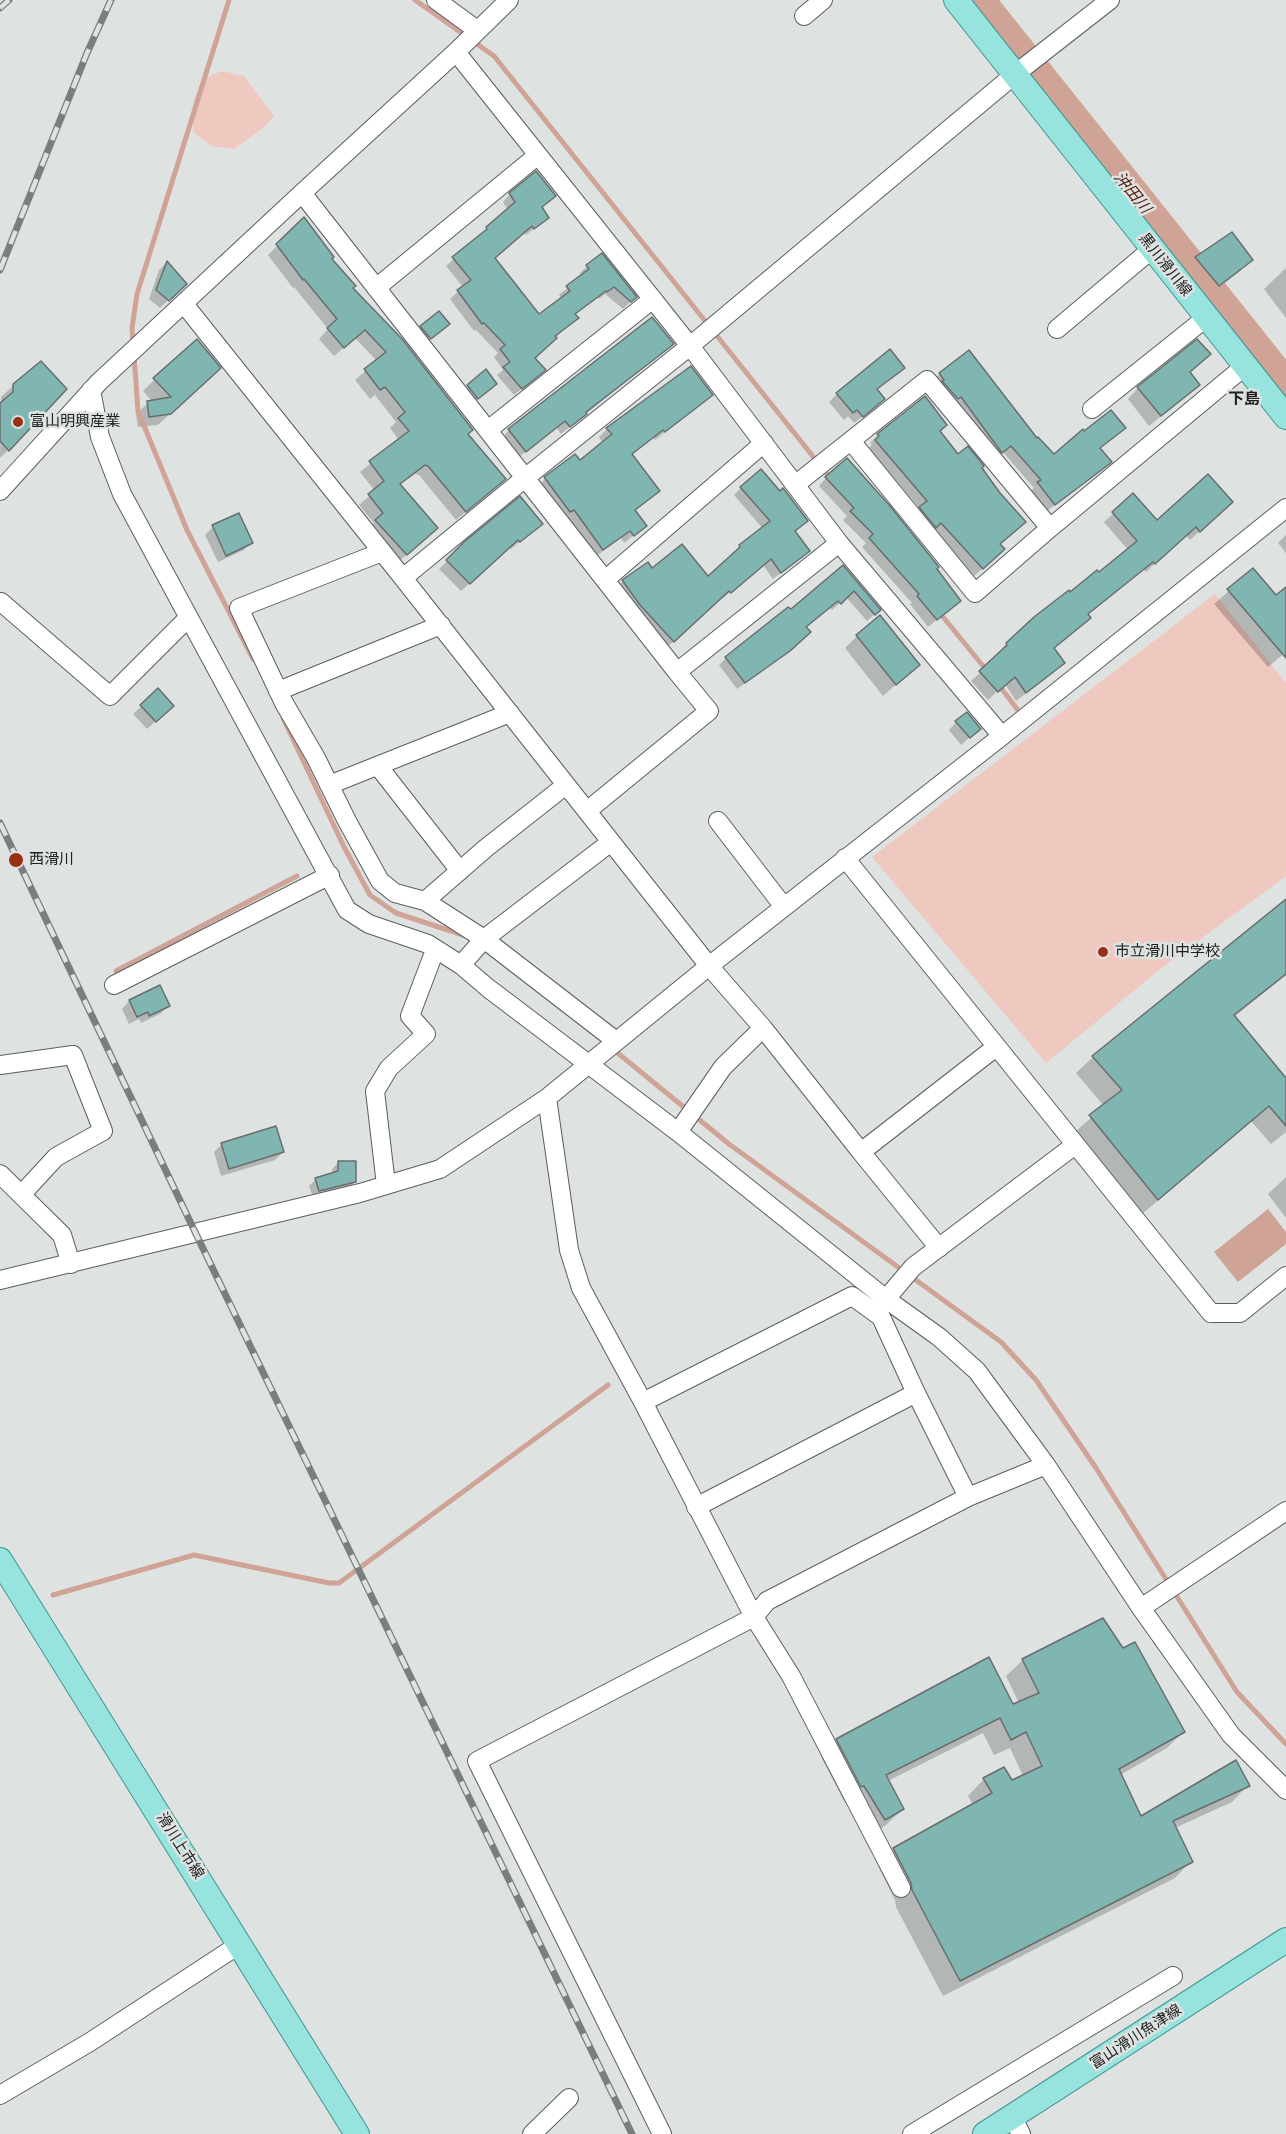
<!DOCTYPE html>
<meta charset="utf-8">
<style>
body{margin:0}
canvas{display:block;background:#dee3e2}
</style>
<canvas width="1286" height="2134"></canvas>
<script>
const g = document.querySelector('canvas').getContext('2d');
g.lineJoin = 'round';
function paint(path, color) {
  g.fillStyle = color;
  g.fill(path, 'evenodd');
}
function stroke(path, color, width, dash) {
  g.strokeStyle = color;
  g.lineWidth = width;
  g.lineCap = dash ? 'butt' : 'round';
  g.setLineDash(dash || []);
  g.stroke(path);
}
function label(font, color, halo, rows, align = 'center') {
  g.font = font + ' "Noto Serif","Noto Sans JP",serif';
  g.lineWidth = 5;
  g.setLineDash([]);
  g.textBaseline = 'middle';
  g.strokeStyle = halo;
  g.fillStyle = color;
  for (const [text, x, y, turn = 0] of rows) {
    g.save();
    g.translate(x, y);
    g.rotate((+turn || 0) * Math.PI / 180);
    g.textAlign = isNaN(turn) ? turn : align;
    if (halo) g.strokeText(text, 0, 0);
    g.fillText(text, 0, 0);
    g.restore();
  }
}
paint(new Path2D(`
 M222,71L244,76L274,116L263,128L234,149L211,146L193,132L194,100L203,79Z
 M1215,594L1286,683V876L1163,967L1046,1063L872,857Z`), '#efc9bf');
paint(new Path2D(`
 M1268,1209L1286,1232V1244L1238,1282L1214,1252Z`), '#d0a397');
paint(new Path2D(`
 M510,194L554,196L541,208L547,218L526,235L524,233L494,258L539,316L562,299L559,295L582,276L580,273L587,266L635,297L623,309L605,294L599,299L598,297L574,315L577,318L533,358L536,377L514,395L497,375L503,370L494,357L498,353L476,330L474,331L450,299L463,287L446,266L508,210L503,202Z
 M304,219L351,288L467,434L495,488L456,520L419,475L415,474L399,485L427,537L397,563L367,530L374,523L359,505L375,491L360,472L399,440L390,428L396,422L375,395L370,399L355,380L377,361L355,338L334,356L319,339L328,329L294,287L293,288L268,255Z
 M1196,258L1251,259L1239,272L1206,297L1184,270Z
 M166,263L185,284L160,308L149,299L159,270Z
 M1286,268V318L1264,289Z
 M421,327L440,332L422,346L414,335Z
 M664,351L561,434L556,427L518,458L502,438L509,430Z
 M903,368L876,390L875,407L854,423L848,416L844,420L829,402L837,394Z
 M486,372L487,391L469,406L460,394Z
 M1189,373L1187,395L1149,426L1128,399L1138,388Z
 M940,374L1037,440L1054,457L1098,449L1110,462L1047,511L1031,491L1034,488L1003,452L994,459L932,381Z
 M208,379L158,425L138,427L136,414L148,403L153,402L143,391L154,380Z
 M14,385L8,450L0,458L1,397Z
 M925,398L939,432L958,456L980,468L999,545L995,557L974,576L933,530L913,516L920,509L868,448L872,445L870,443L878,435Z
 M702,403L655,440L653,437L631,455L658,491L634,512L645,526L624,543L621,538L594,558L537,487L545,479L579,463L603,443L599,437L607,429Z
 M826,478L935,569L959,601L928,627L910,604L912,603L862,547L866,543L843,520L847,516L819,486Z
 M741,488L799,528L794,532L800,558L773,579L763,565L722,599L721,598L666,648L616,588L623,581L652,570L708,578L740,546L763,529L734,495Z
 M1133,495L1157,523L1222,511L1190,540L1186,535L1146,572L1143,569L1087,615L1052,649L1063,663L1054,672L1016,701L1005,684L988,700L971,681L999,655L998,653L1007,644L1035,619L1098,574L1128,550L1104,522Z
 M238,515L251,542L244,550L218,562L205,535L213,527Z
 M541,524L511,549L510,547L461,591L439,569L465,544Z
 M1286,535V553L1278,543Z
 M843,567L879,610L867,621L846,597L832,610L830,608L805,627L801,640L780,658L737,689L719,665L726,658L791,612Z
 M1253,570L1276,597L1286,589V652L1268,667L1214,604Z
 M857,636L918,665L883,696L845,648Z
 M158,691L172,706L147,729L133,714Z
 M956,722L971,736L961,745L949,730Z
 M1286,902V975L1234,1017L1284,1078L1286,1076V1132L1271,1144L1251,1121L1141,1215L1074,1133L1104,1106L1076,1073L1093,1057Z
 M159,987L168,1006L160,1014L141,1023L139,1019L129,1024L122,1009L129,1001Z
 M222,1144L283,1152L275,1160L221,1176L214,1152Z
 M339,1162L355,1182L348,1188L313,1197L309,1186L316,1179L332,1175V1169Z
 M1286,1177V1218L1268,1194Z
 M1122,1649L1183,1732L1167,1748L1120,1775L1140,1818L1248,1785L1232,1802L1175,1828L1191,1861L1175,1878L943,1996L896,1907L895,1900L878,1866L894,1850L973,1805L968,1796L984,1779L1012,1782L1023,1776L1010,1748L994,1755L983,1733L888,1781L903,1809L886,1825L869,1836L848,1801L845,1803L821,1757L837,1740L1012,1706L1019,1703L1006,1676L1023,1660Z`), '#0003');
stroke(new Path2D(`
 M415,0L494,56L831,479
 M133,345L132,328L137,294L229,0
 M134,355L138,411L187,530L253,659
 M939,612L988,672
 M998,684L1017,709
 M283,718L344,847L370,895L396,913L463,935
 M116,971L297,876
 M614,1050L729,1144L1001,1342L1036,1380L1096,1468L1237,1692L1286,1744
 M53,1595L194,1555L329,1583H339L608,1385`), '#d0a397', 5);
stroke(new Path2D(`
 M978,0L1286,386`), '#d0a397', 33);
const building = new Path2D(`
 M536,171L556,196L542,207L549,218L534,229L532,226L495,258L539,314L570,291L566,286L589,269L586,265L602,253L637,297L631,302L614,287L607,292L606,291L575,314L579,318L555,336L557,338L535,358L546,370L522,389L503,367L510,362L500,349L505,345L484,323L482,324L457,290L471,280L452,257L487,229L486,227L515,202L509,193Z
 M304,217L334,257L332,259L356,286L353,288L403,340L473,430L468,434L506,479L466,512L428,466L425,465L400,484L438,528L407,555L375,520L383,513L368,494L384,481L369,461L409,431L398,418L405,412L385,387L380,390L364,369L386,352L365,330L344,348L327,328L337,319L304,279L303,280L276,244Z
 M1232,232L1253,260L1219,286L1195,257Z
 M167,261L187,284L169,301L156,290Z
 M439,311L450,324L431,339L420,326Z
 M652,317L674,344L586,412L587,414L570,427L565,421L526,452L508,429Z
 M197,339L221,368L171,414L149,417L147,401L171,397L153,378Z
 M1197,339L1211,354L1190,372L1200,385L1161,416L1137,387Z
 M890,349L905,368L877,389L885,399L863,417L857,410L853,413L836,393Z
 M969,350L1037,438L1038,437L1054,454L1083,429L1084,431L1111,410L1126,428L1100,448L1112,462L1055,505L1037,482L1041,480L1011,446L1002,453L961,397L958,399L942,381L944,380L939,373Z
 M41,361L67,389L9,451L0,441V403L13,392V384Z
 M691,366L713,395L665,432L663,430L632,454L660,491L635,510L647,526L634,536L630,531L603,550L574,510L570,512L544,477L575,454L580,460L612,434L606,428Z
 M486,369L497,384L478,399L467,385Z
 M925,396L947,425L940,431L958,454L968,446L984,466L982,468L1000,493L1026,522L1000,544L1005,549L983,569L941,523L936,528L919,507L927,501L875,440L879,436L877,434Z
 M847,458L890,506L939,567L937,569L961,601L937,620L917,596L919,594L869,538L873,534L850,511L854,508L825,477Z
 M761,469L780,491L783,488L808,521L795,531L810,551L781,573L771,559L731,593L729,591L674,642L640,605L622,580L648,562L652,568L682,544L708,576L740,547L739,545L770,521L740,487Z
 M1208,474L1233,502L1200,532L1196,527L1155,564L1153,562L1088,614L1091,618L1054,648L1065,663L1026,693L1015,677L998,692L979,671L1007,645L1006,643L1034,617L1069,590L1070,592L1097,570L1099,572L1137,541L1112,512L1133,493L1157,520Z
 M520,496L543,524L520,542L518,540L470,584L446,560L464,542Z
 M239,513L253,543L226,556L212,525Z
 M843,565L881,610L875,615L854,591L841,604L838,601L806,627L811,632L790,651L745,683L725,657L788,607L791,609Z
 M1253,568L1276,595L1286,587V658L1227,589Z
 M880,615L920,665L896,685L856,635Z
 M158,688L174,706L156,722L140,705Z
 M967,712L981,729L970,738L955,721Z
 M1286,899V974L1234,1015L1286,1078V1126L1269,1106L1158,1200L1089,1115L1122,1090L1092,1056Z
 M160,985L170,1006L149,1016L148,1012L137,1017L129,1000Z
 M276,1126L284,1152L229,1169L221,1143Z
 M338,1161H356V1182L319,1191L315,1178L338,1171Z
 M1103,1618L1123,1648L1135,1642L1185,1732L1119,1769L1141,1816L1236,1760L1250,1786L1173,1821L1193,1862L960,1981L912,1890L911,1883L893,1848L992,1793L983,1778L1004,1767L1012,1780L1042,1766L1026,1732L1011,1740L1000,1718L886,1775L904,1809L885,1820L864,1786L861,1787L836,1739L989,1657L1013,1704L1039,1693L1022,1659Z`);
paint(building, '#80b6b1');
stroke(building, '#696d6d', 1.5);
const minor = new Path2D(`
 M436,0L477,30
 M804,16L823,0
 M456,52L690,346L839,543L1002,736
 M302,193L677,672L839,543
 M376,288L538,155
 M184,304L403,578L709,966L763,1028
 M1057,329L1152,249
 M91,390L100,437L122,494L347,910L369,924L428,944L461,965L488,988L678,1132L886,1299L939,1337L977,1371L1046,1465L1141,1608L1231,1735L1286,1790
 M1092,409L1207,317
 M488,430L653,299
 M851,441L975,593L1050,528
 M795,485L927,380L1050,528L1245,366
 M0,491L99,382L302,193L456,52L509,0
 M382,552L239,608L284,703L316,758L347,821L380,881L395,893L425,901L486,848L566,785
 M403,578L525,478L690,346L1014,75L1110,0
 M605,580L764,443
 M1,602L110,696L188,618
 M278,691L441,625
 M378,766L460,871
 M329,785L510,713
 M587,811L709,711L677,672
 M718,821L784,907
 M845,858L1211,1313H1240L1286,1276
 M425,901L484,939L616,1041
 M461,965L484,939L611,842
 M114,985L330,875
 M0,1065L73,1055L103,1131L56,1157L21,1195
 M547,1098L569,1250L581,1288L643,1402L754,1617L791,1676L901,1888
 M678,1132L723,1067L763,1028L861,1152
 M0,1174L62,1235L71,1264
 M386,1185L375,1091L389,1068L426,1034L410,1016L435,950
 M939,1248L861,1152L996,1047
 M0,1280L360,1193L440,1169L547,1098L709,966L1002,736L1286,508
 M886,1299L913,1267L1075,1145
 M916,1393L968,1497
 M643,1402L852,1296L881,1317L916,1393L696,1507
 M1141,1608L1286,1511
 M0,2095L90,2042L240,1944
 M1012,2116L1021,2134
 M532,2134L569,2098
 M662,2134L477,1761L754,1617L767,1601L968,1497L1046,1465
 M912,2134L1173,1976`);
const major = new Path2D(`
 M956,0L1286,417
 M0,1560L357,2134
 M985,2134L1286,1940`);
stroke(minor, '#5a5e5e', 20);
stroke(major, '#40938e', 26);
stroke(minor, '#fff', 18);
stroke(major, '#97e3de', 24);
const rail = new Path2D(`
 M0,8L9,0
 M0,270L87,53L111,0
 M0,823L196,1234L632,2134`);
stroke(rail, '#7b7e7e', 7);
stroke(rail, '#dee3e2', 4.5, [14]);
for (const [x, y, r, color] of [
 [18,422,6,"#993116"],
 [16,860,8,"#993116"],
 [1103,952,6,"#993116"]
]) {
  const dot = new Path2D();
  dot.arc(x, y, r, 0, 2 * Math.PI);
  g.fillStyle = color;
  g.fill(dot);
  stroke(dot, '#dee3e2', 2);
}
label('15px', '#202222', '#dee3e2', [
 ["黒川滑川線",1165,265,52],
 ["滑川上市線",180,1846,58],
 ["富山滑川魚津線",1136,2037,-33]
]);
label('15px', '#202222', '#dee3e2', [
 ["富山明興産業",30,422],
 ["西滑川",29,860],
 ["市立滑川中学校",1115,952]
], 'left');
label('italic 16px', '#531b0e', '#dee3e2', [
 ["沖田川",1132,193,51]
]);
label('bold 16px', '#202222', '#dee3e2', [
 ["下島",1244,399]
]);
</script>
